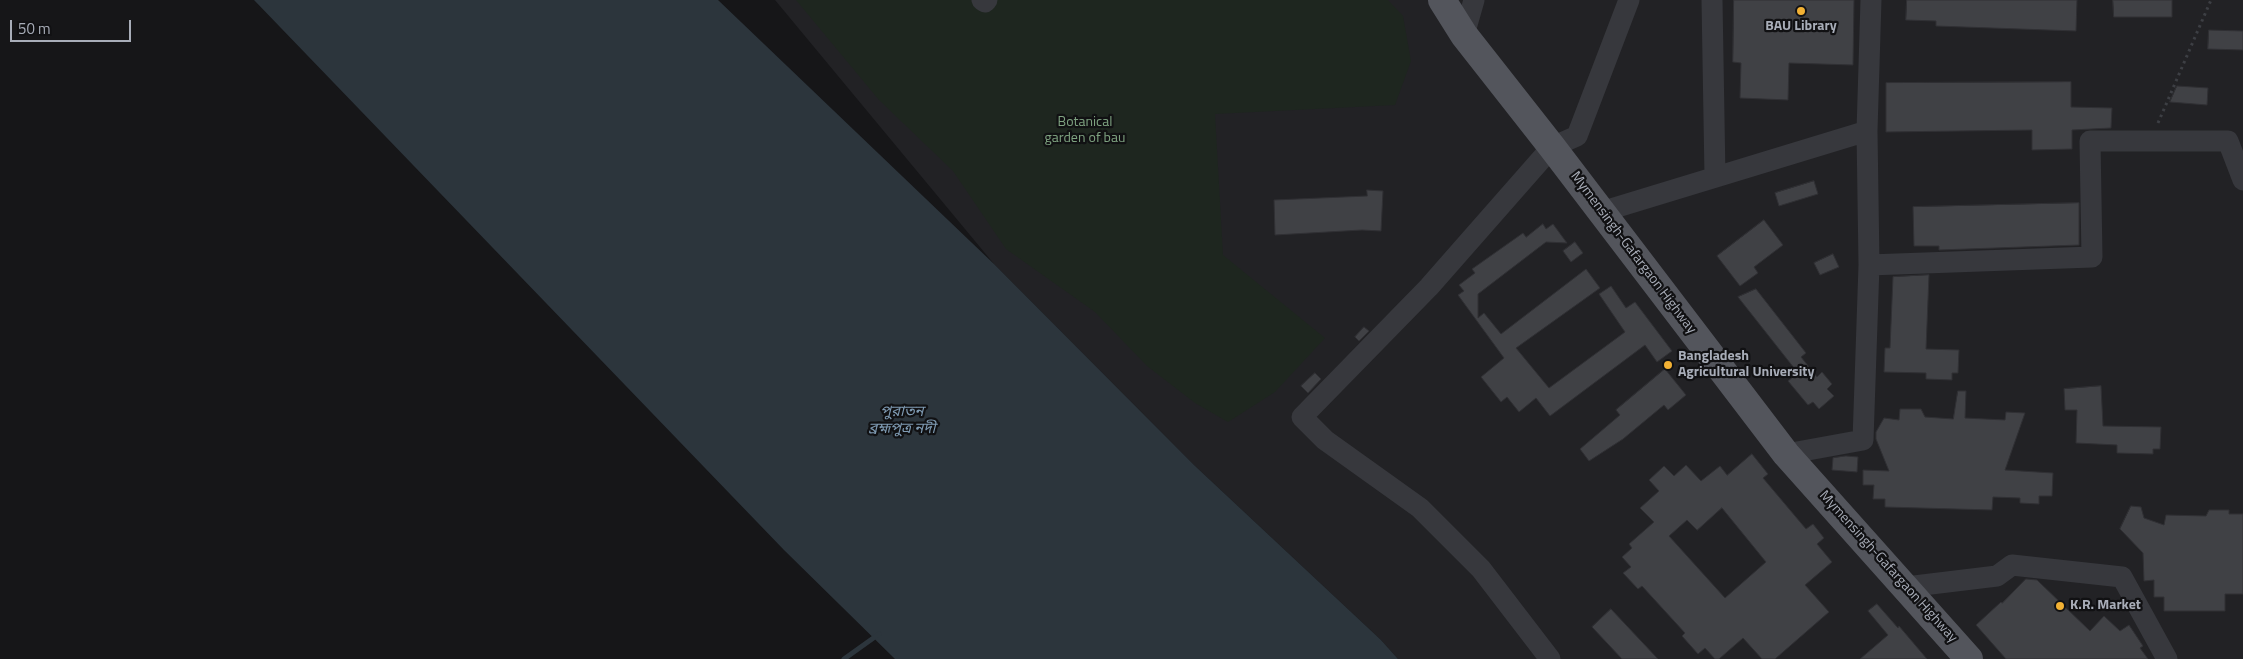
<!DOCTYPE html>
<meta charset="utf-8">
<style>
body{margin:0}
#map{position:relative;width:2243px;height:659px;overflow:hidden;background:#161618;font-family:"Titillium Web",sans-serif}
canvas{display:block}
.scale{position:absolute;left:10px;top:20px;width:121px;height:22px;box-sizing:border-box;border:2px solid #a8adb8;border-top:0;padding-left:6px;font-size:15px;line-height:18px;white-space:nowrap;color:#a8adb8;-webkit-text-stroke:4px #111113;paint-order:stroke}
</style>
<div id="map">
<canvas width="2243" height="659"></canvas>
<div class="scale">50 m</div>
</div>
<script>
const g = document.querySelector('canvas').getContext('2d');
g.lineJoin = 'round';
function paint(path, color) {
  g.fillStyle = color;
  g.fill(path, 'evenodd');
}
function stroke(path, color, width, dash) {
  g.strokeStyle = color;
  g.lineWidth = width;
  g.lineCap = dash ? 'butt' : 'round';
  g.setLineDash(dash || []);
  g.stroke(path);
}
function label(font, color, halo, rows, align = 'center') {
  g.font = font + ' "Titillium Web","Noto Sans Bengali",sans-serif';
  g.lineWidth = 4.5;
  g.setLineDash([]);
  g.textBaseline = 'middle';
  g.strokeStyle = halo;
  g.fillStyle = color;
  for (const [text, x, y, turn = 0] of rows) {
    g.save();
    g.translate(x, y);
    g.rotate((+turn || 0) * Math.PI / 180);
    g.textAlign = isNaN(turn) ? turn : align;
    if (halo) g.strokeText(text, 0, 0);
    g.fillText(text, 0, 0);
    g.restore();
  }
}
paint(new Path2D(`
 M775,0H2243V659H1398L1381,640L1194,465L994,264Z`), '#222225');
paint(new Path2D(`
 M796,0H1388L1403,16L1411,61L1395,105L1215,114L1223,255L1325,338L1275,392L1228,422L1195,403L1147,366L1095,312L1006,249L953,171L879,100Z`), '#1e261f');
paint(new Path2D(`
 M254,0H718L994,264L1194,465L1381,640L1398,659H895L784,550Z`), '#2c353c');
stroke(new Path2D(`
 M844,659L879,634`), '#2c353c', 5);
const building = new Path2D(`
 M1734,0H1854L1853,65L1789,63L1788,100L1740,98L1741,63L1733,62Z
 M1907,0H2077L2076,31L1936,26V21L1906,20Z
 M2113,0H2172V17H2114Z
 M2209,30L2243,31V50L2208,49Z
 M2071,82V107L2112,108L2111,128L2072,130V149L2032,150V130L1886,132V83Z
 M2177,86L2208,88L2207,105L2170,102Z
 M1814,181L1818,194L1779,206L1775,193Z
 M1367,190L1383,191L1381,231L1362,230L1275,235L1274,200L1367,196Z
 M2079,203V245L1939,250V246H1914L1913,207Z
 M1764,220L1783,245L1754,267L1758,273L1740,286L1717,256Z
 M1543,224L1546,229L1553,224L1567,243L1546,242L1478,294V318L1484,313L1501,334L1586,269L1600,288L1516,348L1549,388L1625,332L1599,294L1611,286L1626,308L1635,302L1672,351L1657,362L1645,345L1550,416L1536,398L1519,412L1507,397L1501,402L1481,377L1504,358L1458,295L1464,291L1459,285L1475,273L1472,269L1523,233L1526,237Z
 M1575,242L1583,253L1571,262L1563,251Z
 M1833,254L1839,267L1820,275L1814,263Z
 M1929,275L1926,349L1959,350L1958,373H1952V380L1926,379V373L1884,372L1885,348H1890L1893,277Z
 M1756,289L1806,353L1801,357L1817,377L1822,372L1832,384L1827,389L1834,396L1819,409L1813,402L1808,405L1788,381L1798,373L1738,297Z
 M1364,327L1369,331L1359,341L1355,337Z
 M1665,369L1686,395L1668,410L1664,405L1623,439L1589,461L1580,449L1620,415L1616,410Z
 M1315,373L1321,379L1308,393L1301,386Z
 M2101,386L2103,426L2161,427L2160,449H2153V454L2117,453V445L2076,443L2077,410H2065L2064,389Z
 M1958,391H1966L1965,418L2005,420L2006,412L2025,413L2005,470L2053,473L2052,496H2039V504L2020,503V498L1993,497L1992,510L1885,507V499H1873L1874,485H1863V470L1889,471L1876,439V432L1884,418L1899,420L1900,409H1921L1925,417L1953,419Z
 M1752,454L1768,474L1763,478L1806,529L1813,524L1824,538L1817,544L1832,562L1805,585L1829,612L1775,659H1762L1743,638L1719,659H1715L1705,648L1698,654L1682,636L1685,633L1642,586L1638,589L1623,573L1631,567L1622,557L1632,548L1629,544L1654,522L1640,508L1659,491L1649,480L1664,466L1674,476L1686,465L1701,481L1720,466L1727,475ZM1722,508L1766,562L1725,598L1669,536L1687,520L1697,530Z
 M1846,456L1858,457L1857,472L1832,470L1833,458Z
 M2131,506L2141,507L2144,518L2164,525L2166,515L2206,516L2209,510H2229V514H2243V594H2225V611H2164V597H2154V580L2144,581L2143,553L2120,529Z
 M2026,579L2037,580L2090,631L2104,616L2120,631L2129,625L2143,646L2140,648L2148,659H2006L1976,625L2001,602L2002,603Z
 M1877,604L1898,628L1899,626L1927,659H1860L1888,635L1868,611Z
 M1611,609L1658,659H1622L1592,627Z`);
paint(building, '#404145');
stroke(building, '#303034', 1);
stroke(new Path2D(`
 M2158,123L2211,0`), '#3d3f44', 3, [2.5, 4]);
stroke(new Path2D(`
 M982,0L985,2L987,0
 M1712,0L1715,177
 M1464,35L1474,0
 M1601,212L1867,131
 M1869,265L1867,131L1871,0
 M1786,454L1863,440L1869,265L2092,257L2090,141H2228L2243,180
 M1906,587L1997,576L2012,565L2122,577L2167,659
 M1550,659L1481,569L1420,508L1325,440L1302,417L1429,287L1552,147L1577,136L1629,0`), '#37383d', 21);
stroke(new Path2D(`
 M1442,0L1464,35L1552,147L1786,454L1969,659`), '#53555c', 28);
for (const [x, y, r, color] of [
 [1801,11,5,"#f2b134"],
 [1668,365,5,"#f2b134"],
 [2060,606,5,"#f2b134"]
]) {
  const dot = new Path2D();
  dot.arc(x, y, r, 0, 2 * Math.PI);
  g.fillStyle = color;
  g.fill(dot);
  stroke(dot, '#111113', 2);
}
label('bold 14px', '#a8adb8', '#111113', [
 ["BAU Library",1801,27,"center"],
 ["Bangladesh",1678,357],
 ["Agricultural University",1678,373],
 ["K.R. Market",2070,606]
], 'left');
label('14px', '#7fa381', '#111113', [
 ["Botanical",1085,123],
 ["garden of bau",1085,139]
]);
label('14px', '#a8adb8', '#111113', [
 ["Mymensingh-Gafargaon Highway",1633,253,53],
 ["Mymensingh-Gafargaon Highway",1888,567,48]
]);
label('italic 15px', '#7f9bb3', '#111113', [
 ["পুরাতন",902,412],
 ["ব্রহ্মপুত্র নদী",902,429]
]);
</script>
